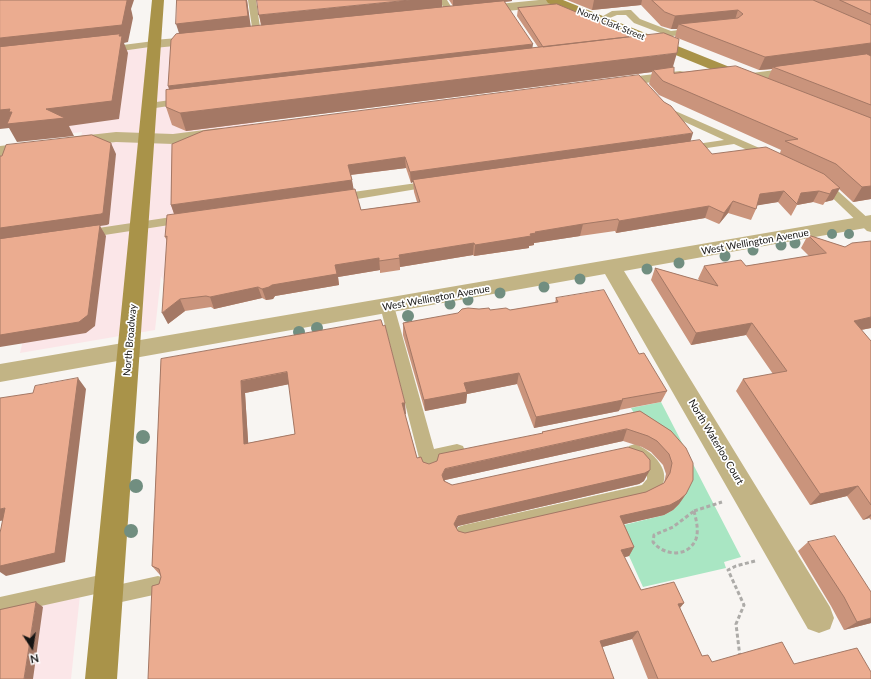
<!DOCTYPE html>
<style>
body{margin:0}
#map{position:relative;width:871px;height:679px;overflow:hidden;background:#f8f5f2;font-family:Lato,sans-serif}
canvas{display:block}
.north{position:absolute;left:12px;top:627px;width:40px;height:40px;-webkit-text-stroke:3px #fff;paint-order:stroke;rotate:168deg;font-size:11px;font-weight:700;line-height:16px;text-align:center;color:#151413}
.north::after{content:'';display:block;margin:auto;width:14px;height:18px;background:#151413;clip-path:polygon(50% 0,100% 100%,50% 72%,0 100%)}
</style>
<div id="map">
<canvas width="871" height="679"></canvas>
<div class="north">N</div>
</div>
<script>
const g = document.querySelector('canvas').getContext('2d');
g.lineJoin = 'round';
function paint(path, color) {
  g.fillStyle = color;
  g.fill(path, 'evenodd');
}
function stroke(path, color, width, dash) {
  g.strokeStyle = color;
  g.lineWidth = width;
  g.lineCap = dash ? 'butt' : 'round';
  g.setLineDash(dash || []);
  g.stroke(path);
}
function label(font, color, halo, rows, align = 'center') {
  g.font = font + ' Lato,sans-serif';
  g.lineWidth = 3.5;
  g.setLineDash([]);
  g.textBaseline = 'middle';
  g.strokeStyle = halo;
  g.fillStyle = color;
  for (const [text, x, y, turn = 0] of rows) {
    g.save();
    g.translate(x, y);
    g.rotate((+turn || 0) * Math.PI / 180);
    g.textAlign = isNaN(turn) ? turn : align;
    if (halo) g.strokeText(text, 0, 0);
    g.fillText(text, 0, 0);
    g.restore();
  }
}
paint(new Path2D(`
 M244,37L265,237L171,280H163L161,276L155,330L20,353L48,235L62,233L82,132L56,135L43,59Z
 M80,595L71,679H0V613Z`), '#fbe6e8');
paint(new Path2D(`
 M661,402L741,557L724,562L726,568L643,587L616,527L664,515L673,510L683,497L631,408Z`), '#a9e6c3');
stroke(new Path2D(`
 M694,511C696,519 699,530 696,539C688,558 664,556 653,542L654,535L673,527Z
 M694,511L722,502
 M740,657L736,624L744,605L728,570L736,566L755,561`), '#adaba8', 3, [4, 2.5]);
paint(new Path2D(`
 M248,0H256L261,34L260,36H254L253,34Z
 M439,0H447L455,13L454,15H448Z
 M628,10H631L640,19L671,31L695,28L699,31L695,34L672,36L655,44L651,41L663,34L634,23L626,15H617L600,22L596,20L612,11Z
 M154,41L158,44L157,46L107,53L103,50L107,47Z
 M185,98L188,99L190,101L188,103L149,109L144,106L149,103Z
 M664,106L773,154L774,156L773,158H765L734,144L687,151L683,150L682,148L683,146L724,140L661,111L659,109L661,107Z
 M823,180L827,181L871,221V232L867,231L819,185L817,183L819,181Z
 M431,181L435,182L437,184L435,186L339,202L335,201L333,198L335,195L339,194Z
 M185,215L189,216L191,219L189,222L85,238L81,237L79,234L81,231L85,230Z
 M387,301L392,303L394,306L434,449L457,444L463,446L465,451L463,456L437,463L438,466L436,471L430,473L424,471L419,458L380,306L382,303Z
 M635,444C654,451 678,476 655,494C651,498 645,499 640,501L464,541L458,539L455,533L458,527L464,525L642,485L647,479V471C641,463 631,459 627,451L629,446Z
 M109,573L115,576L118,582L117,585L158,576L165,578L167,585L165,592L158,594L108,605L101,603L99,596L100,593L0,615V597Z`), '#c2b485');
paint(new Path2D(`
 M539,0H561L562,2L560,5L556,6L478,14L474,13L472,10L474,7L478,6Z
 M201,36L206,37L208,40L206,43L154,48L149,47L147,44L149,41L154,40Z
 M799,67L804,68L806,71L804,74L744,82L739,81L737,78L739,75L744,74Z
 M680,71L685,72L687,75L685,78L613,87L608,86L606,83L608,80L613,79Z
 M220,128L226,130L228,133L226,136L173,144L116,142L71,147L65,145L63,142L65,139L71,137L116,132L173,134Z
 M35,142L41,143L43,147L41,151L0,156V146Z
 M871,215V227L624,271L830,607L834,618L830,629L819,633L808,629L605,274L0,382V364Z`), '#c2b485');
paint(new Path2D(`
 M152,0H164L117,679H85Z
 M546,0H563L752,76L754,79L752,82L747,83L742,82L548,3Z`), '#a99349');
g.fillStyle = '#718e80';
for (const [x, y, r] of [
 [832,234,5],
 [849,234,5],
 [795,243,5.5],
 [781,245,5.5],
 [753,250,5.5],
 [725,256,5.5],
 [679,263,5.5],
 [647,269,5.5],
 [580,279,5.5],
 [544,287,5.5],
 [500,293,5.5],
 [468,300,5.5],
 [450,304,5.5],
 [408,316,6],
 [317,328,6],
 [299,332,6],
 [143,437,7],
 [136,486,7],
 [131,531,7]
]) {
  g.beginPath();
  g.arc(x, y, r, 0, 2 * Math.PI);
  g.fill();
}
paint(new Path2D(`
 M177,0H247L250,27L261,26L259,15L442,0V7L453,6L449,0H512V1L505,2L532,48L538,47L517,16L518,8L672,67L674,73L768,78L772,69L759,70L675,37L677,29H671L661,26L641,5L592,10L567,0H871V56H870H871V199L853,202L839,189L833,200L825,202L823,205L813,202L797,205L791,216L778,202L757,205L756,209L751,220L728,213L719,224L705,218L616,233L615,231L580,236L534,243V245L529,246V248L474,256L473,255L400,267V270L380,273V270L338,277L339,285L275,296L273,299L266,300L262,298L214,309L211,307L185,311L168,324L167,241L165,237L174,214L171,205L172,144L690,141L712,154L780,153L781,150L659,95L649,84L652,72L186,131L172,125L166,107L179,34ZM406,168L411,183L413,182L414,192L417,202L361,210L353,189L351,175Z
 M808,235L845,247L871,328L861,330L871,341V520L869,518L863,520L847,496L810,505L736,391L743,379L773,374L746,335L691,345L651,280L655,268L700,281L698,279L704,266H746L809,256L801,248Z
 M556,298L639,354L667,391L661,402L619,410V411L534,428L517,384L467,394L466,403L425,411L403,335V323L490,310H510L555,303Z
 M381,320L406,414H405L417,458L423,462L429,464L542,434V432L640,411L671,431L686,494L679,504L673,510L664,515L624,524L634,547L629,556L624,557L641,590L684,603L680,608L702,656L712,662L794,664L871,679H648L632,639L602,647L159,584L161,577L160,575L152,566L161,359ZM289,384L295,434L248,443L245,393ZM623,441L642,447L651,452L663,465L666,474L664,483L646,492L465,533L458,531L456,528L458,526L639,484L644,481L452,485L444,481L445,480Z
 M808,542L871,623L844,630L831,606L798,551Z`), '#ca947c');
paint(new Path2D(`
 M126,0H134L131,9L132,13L133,18L128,42L124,43L128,53L119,119L69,126L74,136L17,142L9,128L0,129V38Z
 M246,0H247L251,28L180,36L176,24Z
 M410,0H442V9L262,27L259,15Z
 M453,0H512V1L453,7Z
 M594,0H642L641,5L592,10Z
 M738,10L734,23L679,24L677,29H671L675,16Z
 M871,43V56L777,68L773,67L772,69L759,70L765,57Z
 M533,44L531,57L172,99L168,86Z
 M677,53L672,70H653L652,72L186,131L180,113Z
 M693,133L690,143L413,180V182L411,183L410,172Z
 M111,143L116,154L109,224L107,225L100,226L106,236L95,326L86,333L0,347V228Z
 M405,157L406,168L349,175L348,165Z
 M352,180L354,191L175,216L171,205Z
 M871,186V199L853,202L862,187Z
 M840,188L833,200L825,202L832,190Z
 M784,191L778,202L754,206L760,194Z
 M819,191L813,202L797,205L801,193Z
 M733,201L728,213L719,224L724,213Z
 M709,206L705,218L616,233L619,221Z
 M583,224L580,236L534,243V245L529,246V248L474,256L475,245L530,234L535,232Z
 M474,243L473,255L400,267L399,255Z
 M379,258L380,270L338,277L339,285L275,296L273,299L266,300L262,289L272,285L335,265Z
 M258,287L262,298L214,309L210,297Z
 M180,299L185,311L168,324L162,313Z
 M871,317V328L845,333L854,321Z
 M752,323L746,335L691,345L696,333Z
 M287,372L290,384L245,393L249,455L244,444L241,381Z
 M519,373L517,384L467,394L466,403L425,411L424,400L464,383Z
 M78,378L86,389L65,562L6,576L0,572V566Z
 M623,400L619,411L534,428L536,417Z
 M402,403H405L406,414L403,415Z
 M627,429L623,441L445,480L442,485V475L445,469Z
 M650,470L644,481L639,484L458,526L454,534V524L458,516Z
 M858,486L847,496L810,505L820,494Z
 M686,494L679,504L673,510L664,515L616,526L620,516Z
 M5,508L16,518L0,521V509Z
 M871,514V516L869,518L863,520Z
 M634,547L629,556L615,560L621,550Z
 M36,602L43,607L33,679H24Z
 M684,603L677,611L678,604Z
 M871,618V623L844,630L857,622Z
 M638,631L632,639L595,649L600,641Z`), '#a47865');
const building = new Path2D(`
 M0,0H127V1L122,25L0,38Z
 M177,0H246L248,16L176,24Z
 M257,0H410L259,15Z
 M652,0H813L871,25V43L765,57L679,24L738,18L743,14L738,10L675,16L665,12Z
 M840,0H871V14Z
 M504,1L533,44L168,86L171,40L176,34Z
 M557,4L631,35H644L543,47L518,8Z
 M664,33L679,39L677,53L180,113L166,107V90Z
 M120,34L119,36H122L112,101L46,109L65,118L7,124L12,112H9L10,109L0,110V47Z
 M867,54L871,56V105L773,67Z
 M736,66L871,118V186L862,187L836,164L785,141L798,139L663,81L653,70L674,67V73Z
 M639,75L664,102L671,106L693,133L410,172L405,157L348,165L352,180L171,205L172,144L203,131Z
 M92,135L111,143L103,213L101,214L0,228V156H2L6,145Z
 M700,140L712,154L766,147L824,174L840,188L832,190L830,194L819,191L801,193L797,204L784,191L760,194L756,209L733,201L724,213L709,206L619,221L618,219L583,224L535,232L536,233L530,234L531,236L475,245L474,243L399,255L400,258L379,261V258L335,265L337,274L272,285L269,287L262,289L258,287L210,297L206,296L180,299L162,313L167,236L165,237L167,215L355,189L361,210L420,202L413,180Z
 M100,225L88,315L79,322L0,335V239Z
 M808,235L845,247L852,243L871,241V317L854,321L871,341V505L858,486L820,494L743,379L787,371L752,323L696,333L655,268L718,286L704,266L741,260L746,266L826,253Z
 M604,290L639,354L644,353L667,391L622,399L623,400L536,417L519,373L464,383L467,392L424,400L403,323L458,313L462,309L468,308L479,309L489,308L490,310L506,308L510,310L558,302L556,298Z
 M381,320L383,326L385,325L405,403H402L417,458L421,457L423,462L429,464L437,461L439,454L543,433L542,432L640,411L671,431L686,448L693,463V480L686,494L679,500L670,505L620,516L634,547L621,550L641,590L674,582L684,603L678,604L702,656L708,655L712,662L782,642L794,664L857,648L871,672V679H658L638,631L600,641L614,679H148L152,586L159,584L161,577L159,569L152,566L161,359ZM287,372L295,434L244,444L241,381ZM627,429L648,436L657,441L669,454L672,463L670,473L664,483L646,492L465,533L458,531L454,524L458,516L645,473L650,470V460L643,452L628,447L452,485L444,481L442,475L445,469Z
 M78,378L55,553L0,566V533L5,508L0,509V398L33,393L35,386Z
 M835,536L871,592V618L857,622L844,597L808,542Z
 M36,602L24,679H0V610Z`);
paint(building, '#ebac90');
stroke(building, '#a47865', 1);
label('9px', '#151413', '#fff', [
 ["North Clark Street",611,24,22]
]);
label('10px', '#151413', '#fff', [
 ["West Wellington Avenue",755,242,-10],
 ["West Wellington Avenue",436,298,-10],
 ["North Broadway",130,340,-85],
 ["North Waterloo Court",716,442,59]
]);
</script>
